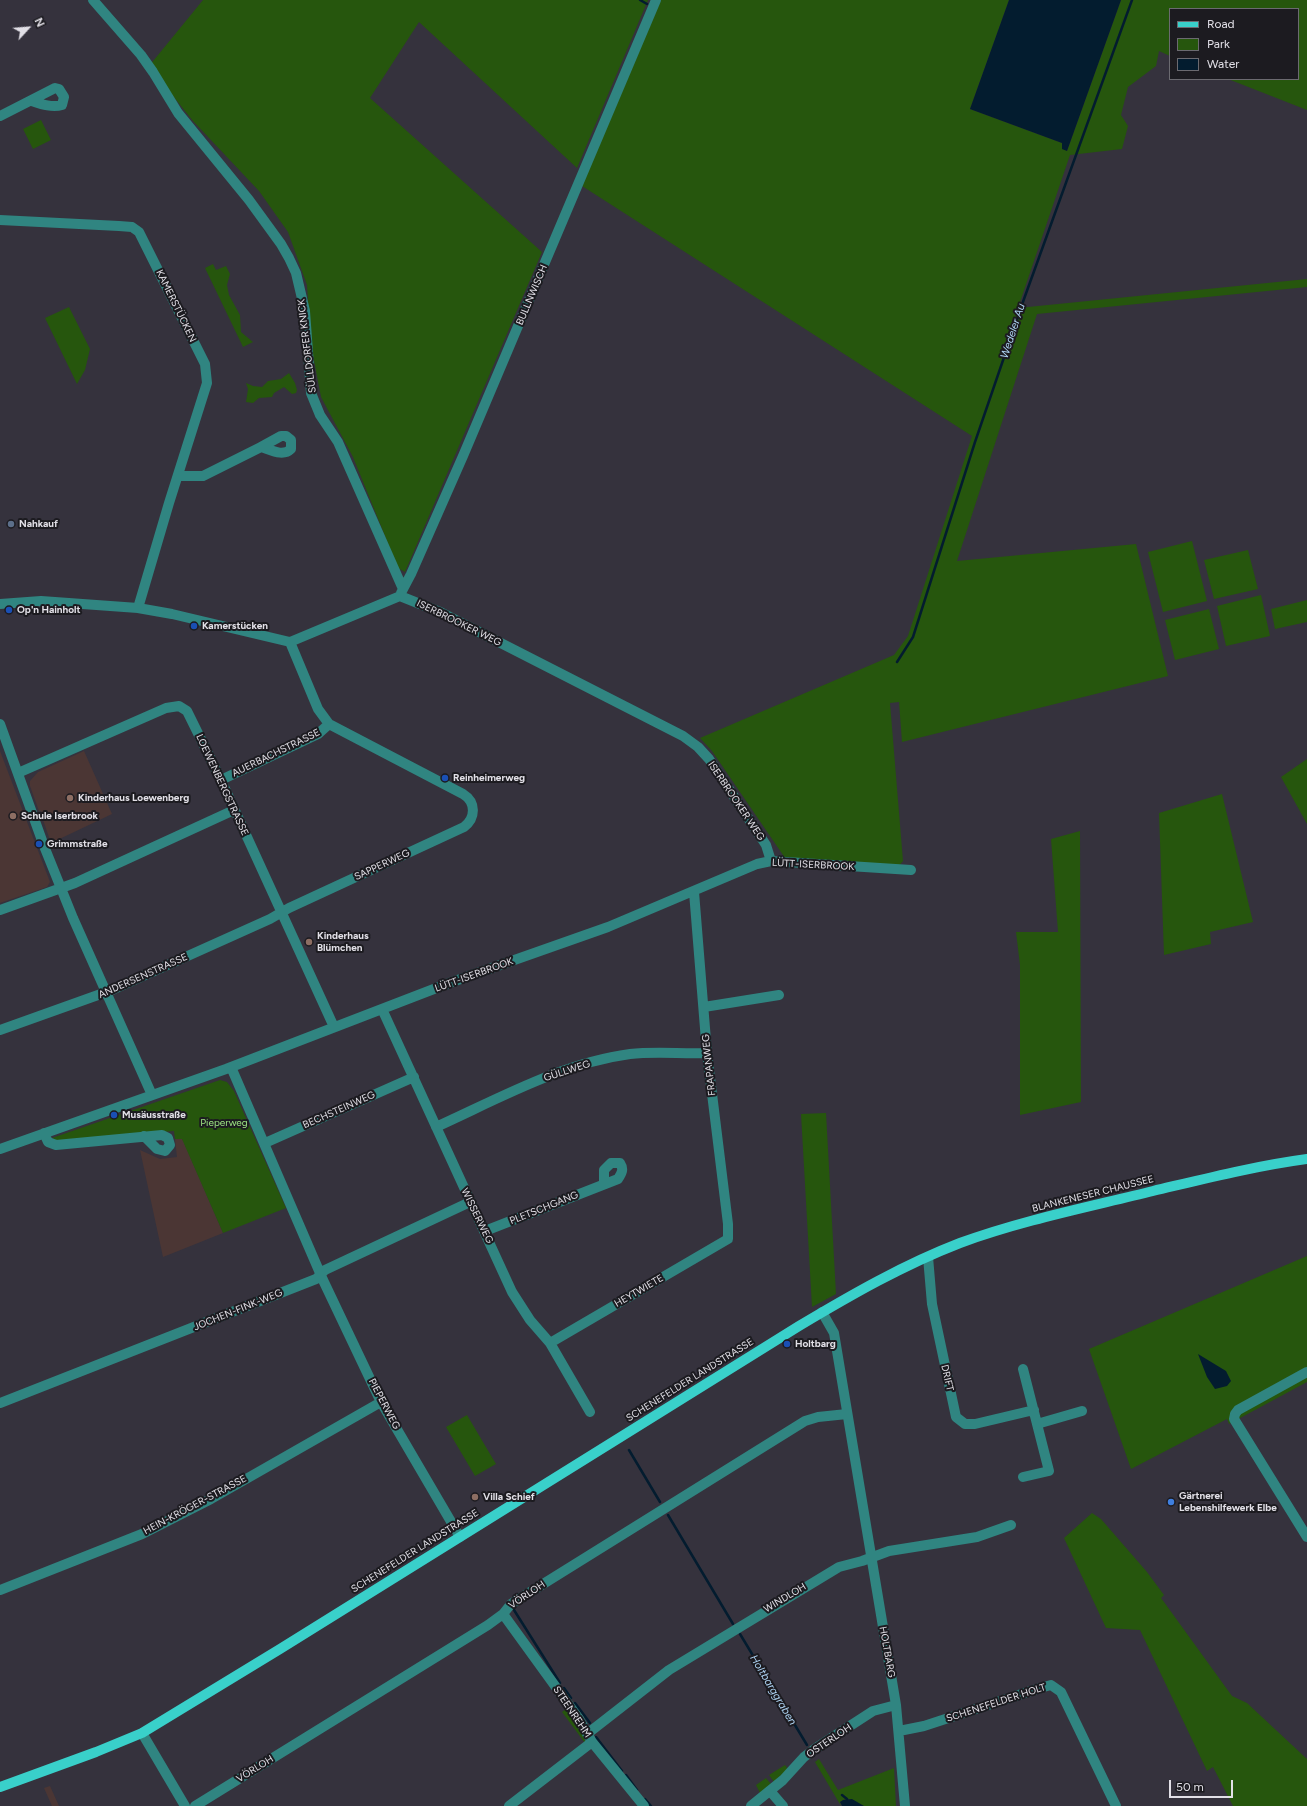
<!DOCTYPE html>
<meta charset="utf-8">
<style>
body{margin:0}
#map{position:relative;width:1307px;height:1806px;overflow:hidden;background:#35323d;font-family:Figtree,sans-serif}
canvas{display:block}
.legend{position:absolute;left:1169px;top:8px;width:130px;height:72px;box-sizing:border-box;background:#1c1b20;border:1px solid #6b6a70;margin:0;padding:5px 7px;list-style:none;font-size:12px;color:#e2e0e7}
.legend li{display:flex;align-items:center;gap:8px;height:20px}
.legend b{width:20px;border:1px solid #6b6a70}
.north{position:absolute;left:8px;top:8px;width:40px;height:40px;-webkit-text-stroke:3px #1c1b20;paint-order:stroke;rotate:64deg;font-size:11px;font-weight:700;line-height:16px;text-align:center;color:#e2e0e7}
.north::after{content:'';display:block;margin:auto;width:14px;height:18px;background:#e2e0e7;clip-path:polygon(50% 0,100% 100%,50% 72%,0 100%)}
.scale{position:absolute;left:1169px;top:1780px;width:64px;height:18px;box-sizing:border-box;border:2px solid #e2e0e7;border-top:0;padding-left:5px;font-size:12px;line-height:14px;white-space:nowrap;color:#e2e0e7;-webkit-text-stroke:3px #1c1b20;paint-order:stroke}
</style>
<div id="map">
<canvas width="1307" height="1806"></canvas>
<ul class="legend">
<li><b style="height:5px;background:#39d0ca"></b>Road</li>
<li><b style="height:11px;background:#26560d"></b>Park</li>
<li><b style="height:11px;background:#031c2f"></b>Water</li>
</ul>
<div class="north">N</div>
<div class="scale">50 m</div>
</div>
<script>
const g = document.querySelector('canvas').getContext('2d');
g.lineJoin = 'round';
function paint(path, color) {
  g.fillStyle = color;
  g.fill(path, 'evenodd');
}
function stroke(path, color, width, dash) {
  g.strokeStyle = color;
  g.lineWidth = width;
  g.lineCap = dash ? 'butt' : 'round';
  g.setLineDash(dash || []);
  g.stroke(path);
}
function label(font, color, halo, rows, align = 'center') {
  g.font = font + ' Figtree,sans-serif';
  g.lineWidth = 4;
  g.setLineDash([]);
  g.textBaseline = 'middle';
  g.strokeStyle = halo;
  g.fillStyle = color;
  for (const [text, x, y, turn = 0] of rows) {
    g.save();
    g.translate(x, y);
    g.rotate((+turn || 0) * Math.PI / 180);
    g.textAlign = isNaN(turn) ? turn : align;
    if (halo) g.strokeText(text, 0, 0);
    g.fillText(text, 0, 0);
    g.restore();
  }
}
paint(new Path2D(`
 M0,751L50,882L47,887L0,903Z
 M84,751L112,814L51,843L41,814L42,813L41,811H39L30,786V781L38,772Z
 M182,1138L223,1233L163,1257L140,1150L160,1159L177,1157L175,1139Z
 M50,1786L59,1806H52L44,1788Z`), '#4b3634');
paint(new Path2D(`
 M203,0H648L577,168L419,22L370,98L542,252L405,572L398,568L353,457L321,397L311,345L307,285L288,232L259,191L193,121L149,66Z
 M661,0H1009L970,109L1062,143L1067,151L1121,0H1307V110L1228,79H1298V9H1170V56L1159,51L1156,66L1128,87L1121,115L1128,126L1122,149L1070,155L1018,308L1307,279V287L1037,314L957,561L1136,544L1168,676L902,742L899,702L890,703L903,861L898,867L785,858L712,751L700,738L894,655L908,636L972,436L582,186Z
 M41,120L51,140L33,149L23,129Z
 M213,264L216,270L226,266L230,274L227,285L229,295L240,315L241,332L253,342L243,347L205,268Z
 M69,307L90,349L85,370L77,384L45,318Z
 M289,373L295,383L297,390L296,393L292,394L284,387L274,393L272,397L259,398L253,403L246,402L248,389L246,383L253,386L262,387L268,381L281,379Z
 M1192,541L1207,601L1163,612L1148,552Z
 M1248,550L1258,589L1214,599L1204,560Z
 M1261,595L1270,636L1226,646L1217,606Z
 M1307,600V622L1275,629L1271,609Z
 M1209,609L1219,649L1175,660L1165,620Z
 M1307,759V824L1281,777Z
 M1222,794L1253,922L1210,932L1211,944L1164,955L1159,813Z
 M1080,831L1081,1102L1020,1115V965L1016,932H1058L1051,839Z
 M220,1080L227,1082L234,1091L286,1208L223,1233L182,1139H175L174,1131L58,1141L52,1138Z
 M826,1113L836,1294L812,1307L801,1114Z
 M1307,1256V1382L1229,1424L1227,1419L1131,1469L1089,1349Z
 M467,1415L496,1464L475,1476L446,1427Z
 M1092,1513L1101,1519L1147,1572L1164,1595L1161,1598L1164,1602L1232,1696L1247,1703L1307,1759V1806H1233L1213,1767L1207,1771L1140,1630L1106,1628L1064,1538Z
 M566,1709L586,1738L585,1743L562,1712Z
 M819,1759L838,1790L894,1768L896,1806C887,1806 873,1806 864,1806C855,1804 850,1794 840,1802L841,1806L815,1762Z
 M785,1765L788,1769L774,1782L769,1775Z
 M766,1778L771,1784L760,1793L756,1785Z`), '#26560d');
paint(new Path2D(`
 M1009,0H1121L1067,151L1062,149V143L970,109Z
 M1198,1354L1226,1371L1231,1381L1227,1386L1215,1389L1207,1377Z
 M852,1799L864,1806H842L840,1802L843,1800Z`), '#031c2f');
stroke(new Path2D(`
 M640,0L647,4
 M897,662L913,637L975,442L1024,299L1132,0
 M629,1450L660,1502
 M668,1515L733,1624
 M514,1610L560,1683
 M740,1634L807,1745
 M564,1688L571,1698
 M575,1703L590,1723
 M596,1737L622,1771
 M626,1775L637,1790
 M842,1795L847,1799
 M645,1799L651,1806`), '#031c2f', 2.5);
stroke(new Path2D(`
 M93,0L141,55L153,72L178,113L249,200L281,244L289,258L296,273L305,311L311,393L320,415L338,442L403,589
 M0,116L55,88L59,89L64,97L62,105C52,108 41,104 32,101
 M0,220L119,226L132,227L139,232L205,364L207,383L169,503L138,608
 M281,436H286L291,440V449C283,457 271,450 261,447Z
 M178,476H203L261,447
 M401,593L411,574L463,456L656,0
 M0,604L41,601L138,608L172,614L290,642L400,596L440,612L683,736L698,747L709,759L766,845L771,861
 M0,724L44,846L73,918L152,1095
 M18,773L166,708L179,706L187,711L221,780L334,1027
 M221,780L318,734L329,724
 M0,910L75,883L234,810
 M704,1007L779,995
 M382,1009L512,1292L530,1320L550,1343L590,1412
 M0,1030L112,990L270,919L289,908L464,827C476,818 476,802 463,794L329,724L318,709L290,642
 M231,1067L323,1280L381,1402L460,1537
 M436,1127C498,1099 562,1063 630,1054C655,1051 682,1054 707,1053
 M44,1133L48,1142L56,1145L162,1135L168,1138L170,1145L165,1151L157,1149L144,1136
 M265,1143L414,1077
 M0,1149L226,1069L452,982L608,927L757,864L771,861L911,870
 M485,1231L618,1179C622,1173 624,1169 620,1163H611L604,1170V1184
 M928,1257L932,1304L956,1417L965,1424H975L1034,1410
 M822,1312L834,1333L896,1705L905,1806
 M550,1343L728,1239V1224L707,1053L694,892
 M1023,1369L1049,1471L1023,1477
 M1307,1372L1238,1410L1235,1414L1234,1419L1307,1537
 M0,1403L316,1279L325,1270L470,1202
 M1037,1424L1082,1411
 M0,1590L142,1534L211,1499L381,1402
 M503,1614L579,1719L592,1742L644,1806
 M899,1731L924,1726L1040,1688L1051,1685L1061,1692L1116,1806
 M142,1733L185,1806
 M587,1734L669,1670L839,1567L862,1561L889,1551L977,1537L1011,1525
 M770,1791L783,1806
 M195,1806L488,1625L503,1614L511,1604L805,1421L818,1417L847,1414
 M509,1806L592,1742
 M751,1806L783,1780L804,1757L816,1748L873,1711L896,1705`), '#308581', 10);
stroke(new Path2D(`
 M0,1787L96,1752L142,1733L280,1649L799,1326C851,1295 903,1265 960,1243C1023,1220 1089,1207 1153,1191C1204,1179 1255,1166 1307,1159`), '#39d0ca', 10);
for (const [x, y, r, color] of [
 [11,524,4,"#5c6f8a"],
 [9,610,4,"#1a4fb4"],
 [194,626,4,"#1a4fb4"],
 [445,778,4,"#1a4fb4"],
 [70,798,4,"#8d6e63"],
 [13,816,4,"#8d6e63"],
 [39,844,4,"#1a4fb4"],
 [309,942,4,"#8d6e63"],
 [114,1115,4,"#1a4fb4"],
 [787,1344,4,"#1a4fb4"],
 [475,1497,4,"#8d6e63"],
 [1171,1502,4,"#3f7fe0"]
]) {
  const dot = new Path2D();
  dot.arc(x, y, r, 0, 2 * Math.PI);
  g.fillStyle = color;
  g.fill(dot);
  stroke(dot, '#1c1b20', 1.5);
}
label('10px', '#e2e0e7', '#1c1b20', [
 ["BULLNWISCH",532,295,-67],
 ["KAMERSTÜCKEN",176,306,64],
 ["SÜLLDORFER KNICK",307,346,-97],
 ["ISERBROOKER WEG",459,623,26],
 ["AUERBACHSTRASSE",276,753,-26],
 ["LOEWENBERGSTRASSE",222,785,65],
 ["ISERBROOKER WEG",736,801,56],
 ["SAPPERWEG",382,865,-25],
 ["LÜTT-ISERBROOK",813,865,3],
 ["LÜTT-ISERBROOK",474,975,-20],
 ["ANDERSENSTRASSE",143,976,-24],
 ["FRAPANWEG",709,1065,-96],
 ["GÜLLWEG",567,1071,-18],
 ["BECHSTEINWEG",339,1110,-24],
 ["BLANKENESER CHAUSSEE",1093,1194,-14],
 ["PLETSCHGANG",544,1208,-22],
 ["WISSERWEG",477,1216,64],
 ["HEYTWIETE",639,1291,-30],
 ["JOCHEN-FINK-WEG",238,1310,-22],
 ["DRIFT",947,1378,77],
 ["SCHENEFELDER LANDSTRASSE",690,1380,-32],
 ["PIEPERWEG",384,1404,62],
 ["HEIN-KRÖGER-STRASSE",195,1505,-28],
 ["SCHENEFELDER LANDSTRASSE",415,1551,-32],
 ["VÖRLOH",527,1595,-34],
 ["WINDLOH",785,1598,-31],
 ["HOLTBARG",887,1652,80],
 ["SCHENEFELDER HOLT",996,1703,-18],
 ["STEENREHM",572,1712,56],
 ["OSTERLOH",829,1741,-34],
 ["VÖRLOH",255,1769,-32]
]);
label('bold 10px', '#e2e0e7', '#1c1b20', [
 ["Nahkauf",19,524],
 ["Op'n Hainholt",17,610],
 ["Kamerstücken",202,626],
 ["Reinheimerweg",453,778],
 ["Kinderhaus Loewenberg",78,798],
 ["Schule Iserbrook",21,816],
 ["Grimmstraße",47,844],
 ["Kinderhaus",317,936],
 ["Blümchen",317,948],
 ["Musäusstraße",122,1115],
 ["Holtbarg",795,1344],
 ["Gärtnerei",1179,1496],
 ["Lebenshilfewerk Elbe",1179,1508],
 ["Villa Schief",483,1497]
], 'left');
label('10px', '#9de582', '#1c1b20', [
 ["Pieperweg",224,1123]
]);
label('italic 11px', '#afd5f5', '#1c1b20', [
 ["Wedeler Au",1013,331,-72],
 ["Holtbarggraben",773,1690,59]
]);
</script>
